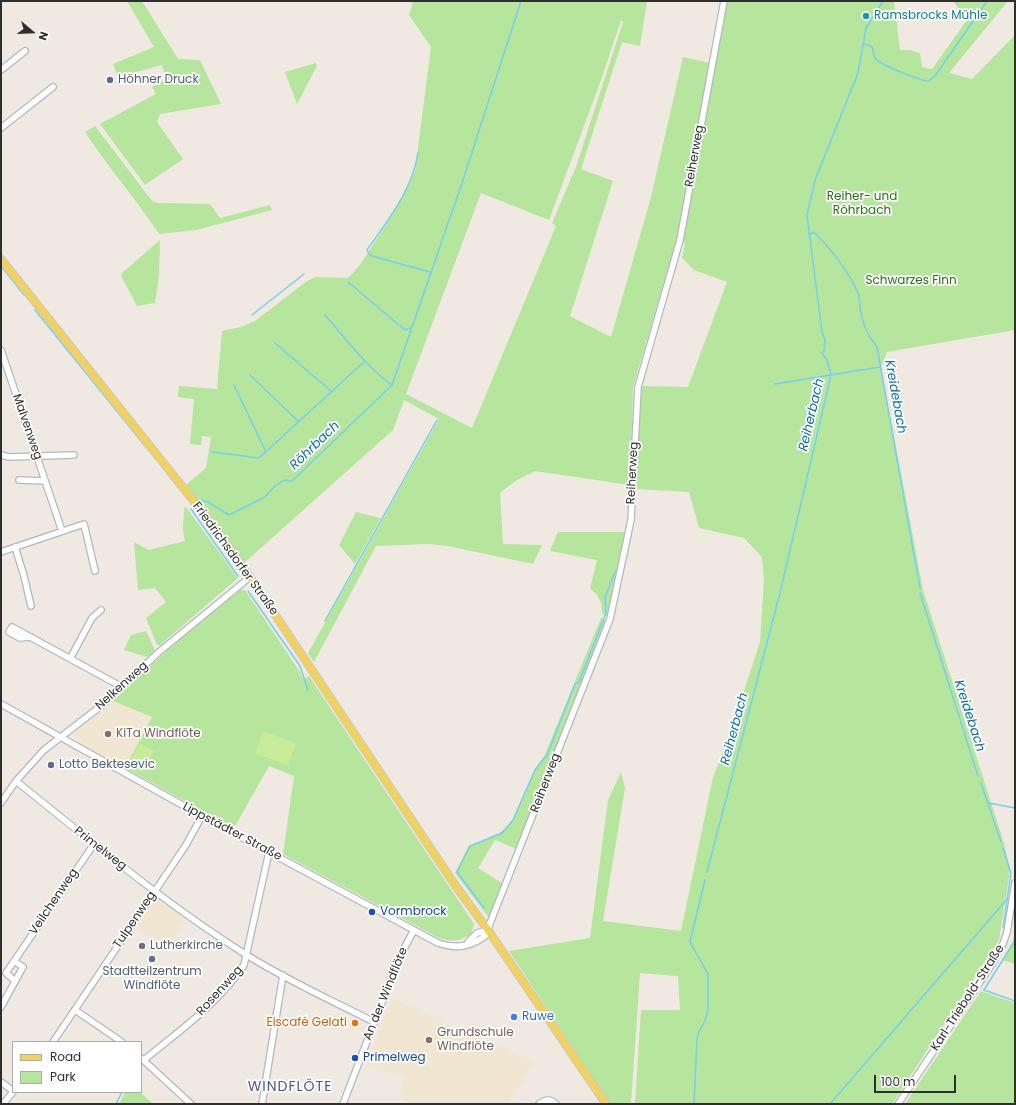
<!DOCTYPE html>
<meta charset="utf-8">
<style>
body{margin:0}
#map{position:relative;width:1016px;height:1105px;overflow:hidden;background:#efe9e1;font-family:Poppins,sans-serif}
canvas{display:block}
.frame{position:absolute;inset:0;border:2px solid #2e2e2e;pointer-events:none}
.legend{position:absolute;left:12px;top:1041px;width:130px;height:52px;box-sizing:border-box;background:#fff;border:1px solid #ababab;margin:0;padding:5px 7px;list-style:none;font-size:12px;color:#2e2e2e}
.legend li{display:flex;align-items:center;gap:8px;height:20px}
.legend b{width:20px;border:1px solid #ababab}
.north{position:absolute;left:12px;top:12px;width:40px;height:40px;-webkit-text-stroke:3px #fff;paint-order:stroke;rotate:109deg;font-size:11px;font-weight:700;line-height:16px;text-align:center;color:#2e2e2e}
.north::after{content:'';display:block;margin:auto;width:14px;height:18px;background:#2e2e2e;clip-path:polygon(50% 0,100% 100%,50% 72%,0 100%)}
.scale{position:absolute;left:874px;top:1075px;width:82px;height:18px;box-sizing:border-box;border:2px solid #2e2e2e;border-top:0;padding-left:5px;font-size:12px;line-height:14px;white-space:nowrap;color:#2e2e2e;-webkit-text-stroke:3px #fff;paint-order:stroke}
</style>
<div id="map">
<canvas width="1016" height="1105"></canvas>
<div class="frame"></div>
<ul class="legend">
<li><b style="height:5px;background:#f2d163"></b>Road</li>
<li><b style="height:11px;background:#b6e59e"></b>Park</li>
</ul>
<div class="north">N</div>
<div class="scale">100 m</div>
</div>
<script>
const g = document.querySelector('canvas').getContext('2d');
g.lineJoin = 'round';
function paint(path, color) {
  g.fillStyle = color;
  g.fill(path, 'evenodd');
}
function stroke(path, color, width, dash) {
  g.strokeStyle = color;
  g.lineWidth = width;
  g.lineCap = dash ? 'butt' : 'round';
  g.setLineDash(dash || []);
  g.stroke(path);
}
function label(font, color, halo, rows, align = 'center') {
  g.font = font + ' Poppins,sans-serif';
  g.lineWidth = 3.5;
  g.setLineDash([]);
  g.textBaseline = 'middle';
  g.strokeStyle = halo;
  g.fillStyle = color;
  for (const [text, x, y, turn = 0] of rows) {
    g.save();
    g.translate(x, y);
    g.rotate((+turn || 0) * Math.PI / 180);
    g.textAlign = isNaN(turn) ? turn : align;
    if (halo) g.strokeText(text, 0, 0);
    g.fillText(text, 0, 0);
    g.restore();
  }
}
paint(new Path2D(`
 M113,701L152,717L125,768L79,744L80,742L74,737L76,732Z
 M159,899L186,918L166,948L135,927L154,900Z
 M392,998L535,1063L508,1104H412L399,1098L405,1078L366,1065Z`), '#f0e6d1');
paint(new Path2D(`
 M127,1H142L178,59L200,60L221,104L160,114L157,122L183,159L145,185L100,124L156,94L152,87L167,79L162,65L118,77L113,64L154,47Z
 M413,1H647L640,46L622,42L581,169L613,181L570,316L611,337L651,197L683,57L710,63L677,238L633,387L630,485L535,471L515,481L500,493L503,544L542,545L533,564L448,546L429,544L376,546L314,662L308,653L439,419L404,400L393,430L244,563L220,527L186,485L206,468L211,437L202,436L201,445L190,444L194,399L178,397L179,386L217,389L222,331L241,327L255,321L307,281L316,277L348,278L360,265L396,209L415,171L431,47L409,15ZM621,20L623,22L576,167L552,223L556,226L472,428L406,394L481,193L549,220L601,80Z
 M726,1H894L900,50H910L920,53L922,67L932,69L967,20L953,1H1008L949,73L972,79L1015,35V330L887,352L881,367L923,590L1004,843L1010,871L999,940L892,1104H635L641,1010H680L678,976L640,973L631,1104H610L509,951L590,938L608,800L621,772L625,788L603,921L681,931L713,777L732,728L760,642L764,580L762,557L744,538L699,528L689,492L635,489L642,386L688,387L727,282L694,270L682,258L685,244L683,242Z
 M316,63L317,66L297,104L285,72Z
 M95,126L152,201L158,203L210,204L220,218L270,205L272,210L196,230L159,234C136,199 108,167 85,132Z
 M160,240L159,276L155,303L137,306L121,276L122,273Z
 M186,507L238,578L160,645H157L146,618L166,602L155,588L138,590L134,542L149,550L185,541L183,530L184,509Z
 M356,512L381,518L355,564L339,545Z
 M558,532H625L608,616L602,614C602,601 599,596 590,588L597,560L550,551Z
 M240,590H245L300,672L303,679L309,676L474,924L471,934C460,941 452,942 439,938L283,854L294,776L269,766L234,828L125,768L152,717L113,701L170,648Z
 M601,618L607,621L517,849L495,840L478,868L503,884L490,919L455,873L469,845H472C481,841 493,838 501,832C524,815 524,778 544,757Z
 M146,631L154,648V651L147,657L124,650L131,635Z
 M1014,936L1015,937V964L1002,960L1013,942Z
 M981,991L1015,1003V1104H905Z
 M125,1092H140L153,1104H119Z`), '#b6e59e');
paint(new Path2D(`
 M263,731L296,743L288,765L255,753Z
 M140,743L154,751L143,772L128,764Z`), '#c9ec9a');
stroke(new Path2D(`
 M864,44L872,47C874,51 873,56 876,59C880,65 924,82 929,81L935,76L987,1
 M418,153C412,191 388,220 367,250L369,254L372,256L430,272
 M809,235L814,232C829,246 850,274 858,293C860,297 859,303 860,308C862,323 867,335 877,347L920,588
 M1,266L24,295
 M348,282L405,330L410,328
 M35,310L145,446
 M252,315L304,274
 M325,315C346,339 366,366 392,385
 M275,343L331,391
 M250,375L299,422
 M775,384L880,367
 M234,385L266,452
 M212,452L259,458L365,361
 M201,500L208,502L229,515L265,497L275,486L284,480L292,481L392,385L462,183L521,1
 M191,509L238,576
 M248,591L300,666L308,690
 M920,593L978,776
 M325,621L437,420
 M981,783L1001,842
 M989,803L1015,808
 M707,872L780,593L831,375L827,360L822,353L824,351L825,340L822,332L807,215L815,180L858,73L866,28L883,1
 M484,908L457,872L470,846L502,833L513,820L535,770L547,755L575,684L579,682L606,613L605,597L615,572
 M1003,928L1011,873L1003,848
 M1015,937L1014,942L984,990L1015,1001
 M116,1104L122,1092
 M694,1104L697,1039L699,1032L705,1021L708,1010V974L690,942L705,880
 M830,1104L1008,898`), '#75cff0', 1.5);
const minor = new Path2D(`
 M1,70L25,51
 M1,128L53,87
 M1,350L62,531
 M1,455L9,457L74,455
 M19,480L45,481
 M15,547L24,576L31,606
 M1,552L84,524L95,571
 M31,637L20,638L9,632L12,627L122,687
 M71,657L92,618L101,610
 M1,704L202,816L438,943C455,949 471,947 485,936L610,619L631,520L638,387L680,240L724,1
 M16,781C91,841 164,903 245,954C286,980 331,1000 374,1022
 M1,803L16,781L44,750L101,706L159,652L250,577
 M468,942L477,933L488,930
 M15,981L6,973L94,844
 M1,1007L23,967L14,961
 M75,1010L122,1042
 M53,1042L186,845L202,816
 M141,1058L191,1104
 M144,1060C179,1031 219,1003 244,965L269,852
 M1,1082L13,1091
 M3,1104L13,1092
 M262,1104L283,975
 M343,1104L399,958L414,930
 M539,1104C545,1099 551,1099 556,1104
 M898,1104L992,964L1003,944L1007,932L1015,883`);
const major = new Path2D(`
 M1,259L216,529L250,577L455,885L488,930L606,1104`);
stroke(minor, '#b4b7c1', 8);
stroke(major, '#c9c9c9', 9);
stroke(minor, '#fff', 5.5);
stroke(major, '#f2d163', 7);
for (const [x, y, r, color] of [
 [866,16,4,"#0f9aa8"],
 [110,80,4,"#5c6f8a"],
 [108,734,4,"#8d6e63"],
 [51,765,4,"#5c6f8a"],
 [372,912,4,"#1a4fb4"],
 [142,946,4,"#6b7280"],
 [152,959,4,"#5c6f8a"],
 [514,1017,4,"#3f7fe0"],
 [355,1023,4,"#e8710a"],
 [429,1040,4,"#8d6e63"],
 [355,1058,4,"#1a4fb4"]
]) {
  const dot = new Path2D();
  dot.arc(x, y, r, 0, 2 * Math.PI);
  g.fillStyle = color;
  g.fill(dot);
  stroke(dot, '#fff', 1.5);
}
label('12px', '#0d838f', '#fff', [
 ["Ramsbrocks Mühle",874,16]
], 'left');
label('12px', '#4e5e75', '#fff', [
 ["Höhner Druck",118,80],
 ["Lotto Bektesevic",59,765],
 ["Stadtteilzentrum",152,972,"center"],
 ["Windflöte",152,986,"center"]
], 'left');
label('12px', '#2e2e2e', '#fff', [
 ["Reiherweg",695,156,-80],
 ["Malvenweg",27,427,71],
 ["Reiherweg",633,473,-87],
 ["Friedrichsdorfer Straße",235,559,54],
 ["Nelkenweg",122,686,-42],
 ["Reiherweg",546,783,-69],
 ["Lippstädter Straße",232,832,28],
 ["Primelweg",100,849,38],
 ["Veilchenweg",54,902,-56],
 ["Tulpenweg",135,920,-56],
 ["Rosenweg",220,991,-48],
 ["An der Windflöte",386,994,-68],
 ["Karl-Triebold-Straße",968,998,-57]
]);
label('12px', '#2c6e1b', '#fff', [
 ["Reiher- und",862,197],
 ["Röhrbach",862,211],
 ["Schwarzes Finn",911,281]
]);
label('12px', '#785e54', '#fff', [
 ["KiTa Windflöte",116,734],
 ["Grundschule",437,1033],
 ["Windflöte",437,1047]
], 'left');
label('12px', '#164399', '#fff', [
 ["Vormbrock",380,912],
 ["Primelweg",363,1058]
], 'left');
label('12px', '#5b616d', '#fff', [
 ["Lutherkirche",150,946]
], 'left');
label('12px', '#366cbe', '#fff', [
 ["Ruwe",522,1017]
], 'left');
label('12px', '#c56008', '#fff', [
 ["Eiscafé Gelati",347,1023]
], 'right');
label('italic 13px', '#0d6fa3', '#fff', [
 ["Kreidebach",895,397,80],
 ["Reiherbach",812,415,-77],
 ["Röhrbach",315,446,-44],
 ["Kreidebach",969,716,72],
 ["Reiherbach",735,729,-75]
]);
g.letterSpacing = '1px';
label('14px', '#4d5680', '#fff', [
 ["WINDFLÖTE",290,1087]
]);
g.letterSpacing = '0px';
</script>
